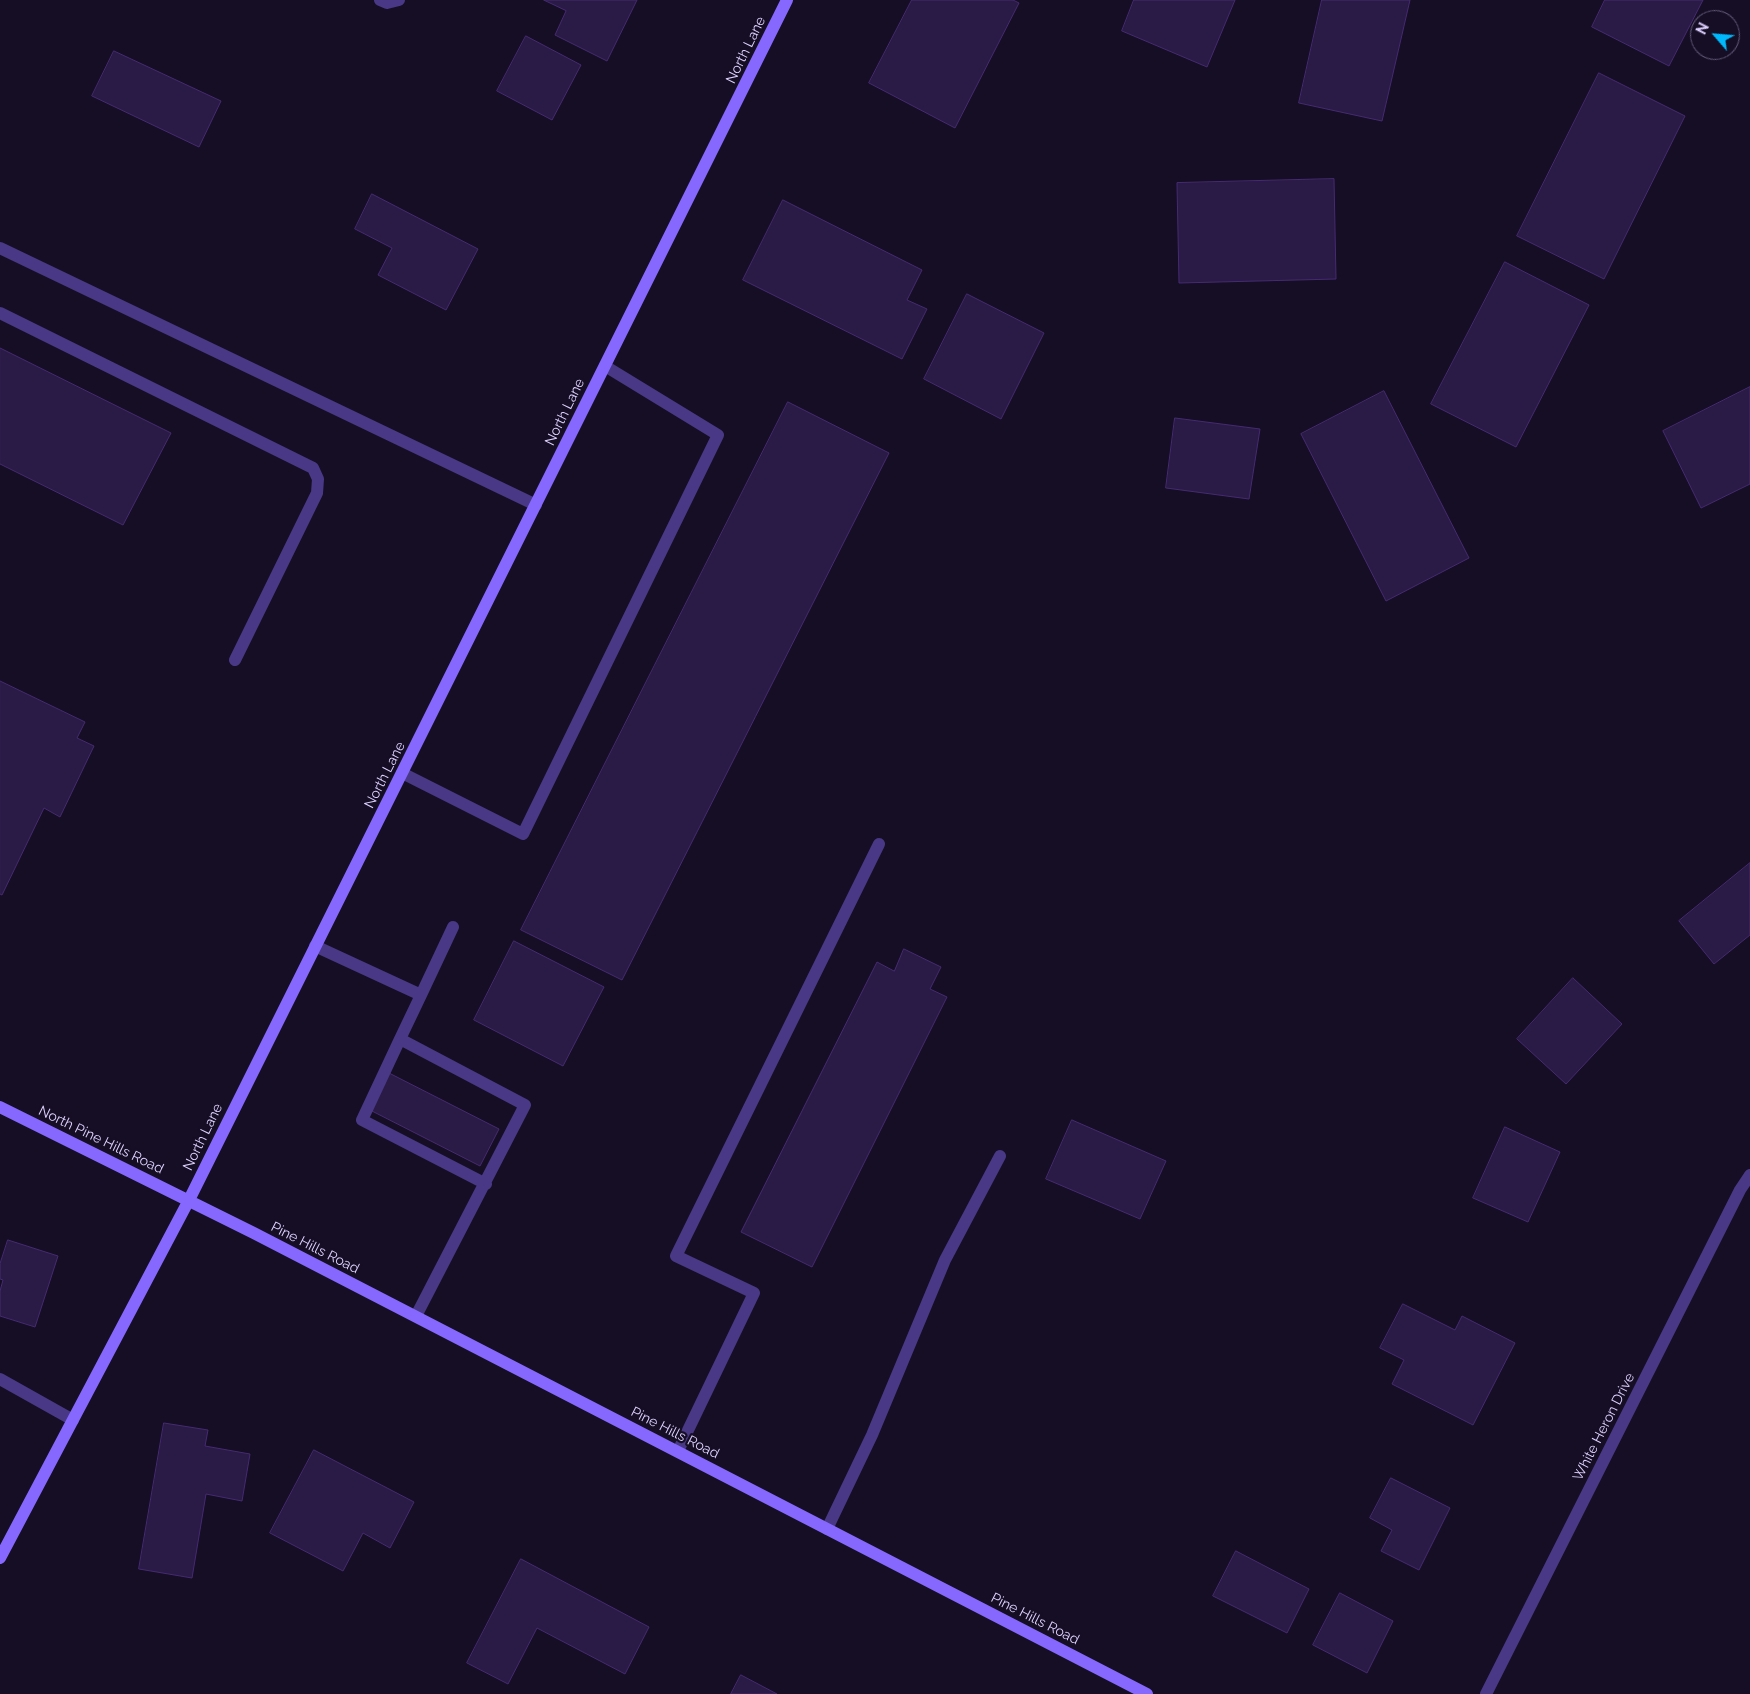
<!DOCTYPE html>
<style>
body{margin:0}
#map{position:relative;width:1750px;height:1694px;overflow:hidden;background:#160e25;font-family:Raleway,sans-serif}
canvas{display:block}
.north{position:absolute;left:1690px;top:10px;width:50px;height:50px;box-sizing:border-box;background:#160e25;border:1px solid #665c7c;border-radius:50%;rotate:297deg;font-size:14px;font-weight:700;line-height:20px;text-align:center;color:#ded1ff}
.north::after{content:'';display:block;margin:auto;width:18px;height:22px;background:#00b8fc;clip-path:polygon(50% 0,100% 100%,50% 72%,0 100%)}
</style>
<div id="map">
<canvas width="1750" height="1694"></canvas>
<div class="north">N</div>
</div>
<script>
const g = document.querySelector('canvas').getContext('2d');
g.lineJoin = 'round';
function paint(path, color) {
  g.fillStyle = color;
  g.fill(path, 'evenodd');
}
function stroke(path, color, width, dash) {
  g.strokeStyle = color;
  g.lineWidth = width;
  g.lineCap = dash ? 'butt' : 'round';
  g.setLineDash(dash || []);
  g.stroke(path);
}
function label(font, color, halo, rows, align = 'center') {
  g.font = font + ' Raleway,sans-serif';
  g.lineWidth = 4.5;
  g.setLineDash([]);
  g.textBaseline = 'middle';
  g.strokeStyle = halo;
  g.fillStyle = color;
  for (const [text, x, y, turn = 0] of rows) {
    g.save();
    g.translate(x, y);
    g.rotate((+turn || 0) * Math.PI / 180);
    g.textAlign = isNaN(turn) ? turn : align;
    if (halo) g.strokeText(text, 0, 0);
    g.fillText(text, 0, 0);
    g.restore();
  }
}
const building = new Path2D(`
 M544,0H637L607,61L555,35L566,11Z
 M912,0H1013L1019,3L955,128L869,83Z
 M1134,0H1235L1207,67L1122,31Z
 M1322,0H1410L1382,121L1299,103Z
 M1605,0H1703L1669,66L1592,27Z
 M526,36L581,65L552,120L497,91Z
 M114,51L221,101L199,147L92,96Z
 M1599,73L1685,116L1604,279L1517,236Z
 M1334,179L1336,279L1179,283L1177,183Z
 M372,194L478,249L446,310L378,275L392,248L355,229Z
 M783,200L922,270L907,300L927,309L902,359L743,280Z
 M1505,262L1589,305L1516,447L1431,404Z
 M967,294L1044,333L1001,419L924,379Z
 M0,348L171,433L123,525L0,464Z
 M1750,387V484L1701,508L1663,431Z
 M1384,391L1469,558L1386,601L1301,434Z
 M788,402L889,453L622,980L521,930Z
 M1175,418L1260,429L1249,499L1166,488Z
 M0,681L85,722L77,738L94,746L60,817L44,808L2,895L0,894Z
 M1750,863V935L1714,964L1679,921Z
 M514,941L604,987L563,1066L474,1020Z
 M904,949L941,967L930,989L947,997L812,1267L741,1232L877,962L894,971Z
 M1573,978L1622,1024L1566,1084L1517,1039Z
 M387,1072L499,1129L480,1166L368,1109Z
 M1072,1120L1166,1161L1140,1219L1046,1179Z
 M1505,1127L1560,1152L1528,1222L1473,1198Z
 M8,1240L58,1256L35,1327L0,1316V1291L3,1280L0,1279V1264Z
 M1403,1304L1455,1330L1462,1316L1515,1343L1473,1425L1392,1384L1404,1360L1380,1348Z
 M164,1423L208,1430L205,1446L250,1454L242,1501L206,1494L192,1578L139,1569Z
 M314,1450L414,1502L390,1548L363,1533L343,1571L270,1533Z
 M1391,1478L1450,1508L1419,1570L1381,1551L1392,1530L1370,1518Z
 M1236,1551L1309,1589L1287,1633L1213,1596Z
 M521,1559L649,1627L625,1674L537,1628L508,1684L467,1663Z
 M1340,1593L1393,1621L1367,1673L1313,1645Z
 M741,1675L777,1694H731Z`);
paint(building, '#2a1a46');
stroke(building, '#452b72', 1);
stroke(new Path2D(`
 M0,248L536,505
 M0,313L313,468L318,479L317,493L235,660
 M402,773L523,834L718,435L605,366
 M315,946L421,995L453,927
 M400,1039L362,1120L486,1184
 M416,1316L525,1105L400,1039L421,995
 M0,1379L73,1420
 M678,1451L754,1293L676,1256L879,844
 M827,1529L872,1435L945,1260L1000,1156`), '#483885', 12);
stroke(new Path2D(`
 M380,0L387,3L399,0
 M1486,1694L1740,1190L1750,1175`), '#483885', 12);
stroke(new Path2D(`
 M0,1107L254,1233L1147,1694
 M0,1558L189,1200L787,0`), '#8668ff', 12);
label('14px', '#ded1ff', '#160e25', [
 ["North Lane",746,50,-64],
 ["North Lane",565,412,-64],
 ["North Lane",385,775,-63],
 ["North Lane",203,1137,-64],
 ["North Pine Hills Road",101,1140,26],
 ["Pine Hills Road",315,1248,27],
 ["White Heron Drive",1604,1427,-63],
 ["Pine Hills Road",675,1433,27],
 ["Pine Hills Road",1035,1619,27]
]);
</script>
